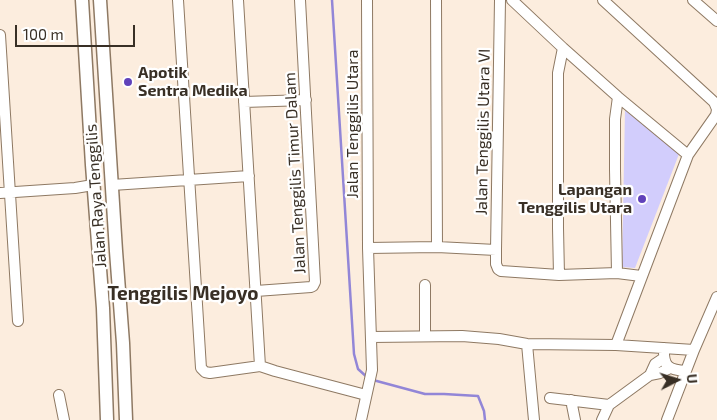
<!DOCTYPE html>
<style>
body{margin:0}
#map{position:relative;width:717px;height:420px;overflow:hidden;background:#fcedde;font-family:"Exo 2",sans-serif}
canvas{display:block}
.north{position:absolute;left:652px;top:355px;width:50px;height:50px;-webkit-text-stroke:4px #fff;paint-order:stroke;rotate:85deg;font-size:14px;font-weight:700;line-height:20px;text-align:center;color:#382f25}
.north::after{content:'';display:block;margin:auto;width:18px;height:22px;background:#382f25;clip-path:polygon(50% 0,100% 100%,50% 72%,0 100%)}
.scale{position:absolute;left:15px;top:25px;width:120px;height:22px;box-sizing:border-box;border:2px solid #382f25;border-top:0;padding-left:6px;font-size:15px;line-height:18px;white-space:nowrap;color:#382f25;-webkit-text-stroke:4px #fff;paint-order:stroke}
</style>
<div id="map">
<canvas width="717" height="420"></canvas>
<div class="north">U</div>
<div class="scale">100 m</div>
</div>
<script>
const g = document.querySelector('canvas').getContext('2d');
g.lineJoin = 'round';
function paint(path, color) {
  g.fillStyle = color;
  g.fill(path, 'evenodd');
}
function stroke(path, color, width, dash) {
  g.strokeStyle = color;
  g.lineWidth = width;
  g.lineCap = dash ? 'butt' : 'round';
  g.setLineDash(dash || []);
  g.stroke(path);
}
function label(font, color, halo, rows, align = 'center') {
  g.font = font + ' "Exo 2",sans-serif';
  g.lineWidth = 4.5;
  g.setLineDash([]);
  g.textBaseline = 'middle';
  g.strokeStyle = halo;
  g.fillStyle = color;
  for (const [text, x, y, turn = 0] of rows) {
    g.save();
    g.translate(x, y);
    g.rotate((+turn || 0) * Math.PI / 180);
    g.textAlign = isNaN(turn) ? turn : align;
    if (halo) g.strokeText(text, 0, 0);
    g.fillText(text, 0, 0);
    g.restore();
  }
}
paint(new Path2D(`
 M625,110L679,154L635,268L622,267Z`), '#d2cdfc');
stroke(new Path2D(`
 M332,0L354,354L358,369L368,378
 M373,380L425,394H444L478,396L484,411L485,420`), '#9286d7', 2.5);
const minor = new Path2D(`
 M178,0L201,368L205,372L210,373L260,366L275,371L366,395
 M238,0L260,366
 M436,0L437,247
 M500,0L496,250V264L498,269L501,271L559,275L617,273L641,276
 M512,0L563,48L618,97L688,155
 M603,0L714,102L717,109
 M693,0L717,21
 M0,35L18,321
 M244,102L306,100
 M112,185L249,176
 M0,193L75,188L93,185
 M368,248L437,247L496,250
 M617,273L615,170V119L618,97
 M559,275L558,228V73L563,48
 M256,291L311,287L313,286L315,282L300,0
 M425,336V285
 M371,337L462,336L499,339L527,344L616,345L694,350
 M527,344L534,420
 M616,345L688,155L716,115L717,110
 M664,348C663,367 669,370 686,371
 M650,375L655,364L664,358
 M59,395L64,420
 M550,398L609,405
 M571,400L575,420
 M361,420L372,370L368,248L367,0
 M602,420L609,405L650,375L660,373L670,368
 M667,420L694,350L717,297`);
const major = new Path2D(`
 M82,0L92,165L103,308L107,420
 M100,0L116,251L123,343L126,420`);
stroke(minor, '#8e7963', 12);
stroke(major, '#8e7963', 15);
stroke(minor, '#fff', 10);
stroke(major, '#fff', 12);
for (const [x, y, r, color] of [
 [128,82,5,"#6042ba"],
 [642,199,5,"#6042ba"]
]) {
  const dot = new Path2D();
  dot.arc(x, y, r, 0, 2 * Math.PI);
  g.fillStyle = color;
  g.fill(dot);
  stroke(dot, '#fff', 2);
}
label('bold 16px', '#382f25', '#fff', [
 ["Apotik",138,73],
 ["Sentra Medika",138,91],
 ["Lapangan",632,190,"right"],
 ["Tenggilis Utara",632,208,"right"]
], 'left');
label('16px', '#382f25', '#fff', [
 ["Jalan Tenggilis Utara",353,124,-90],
 ["Jalan Tenggilis Utara VI",483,132,-89],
 ["Jalan Tenggilis Timur Dalam",295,173,-93],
 ["Jalan Raya Tenggilis",96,196,-94]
]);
label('bold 19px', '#382f25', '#fff', [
 ["Tenggilis Mejoyo",183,294]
]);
</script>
